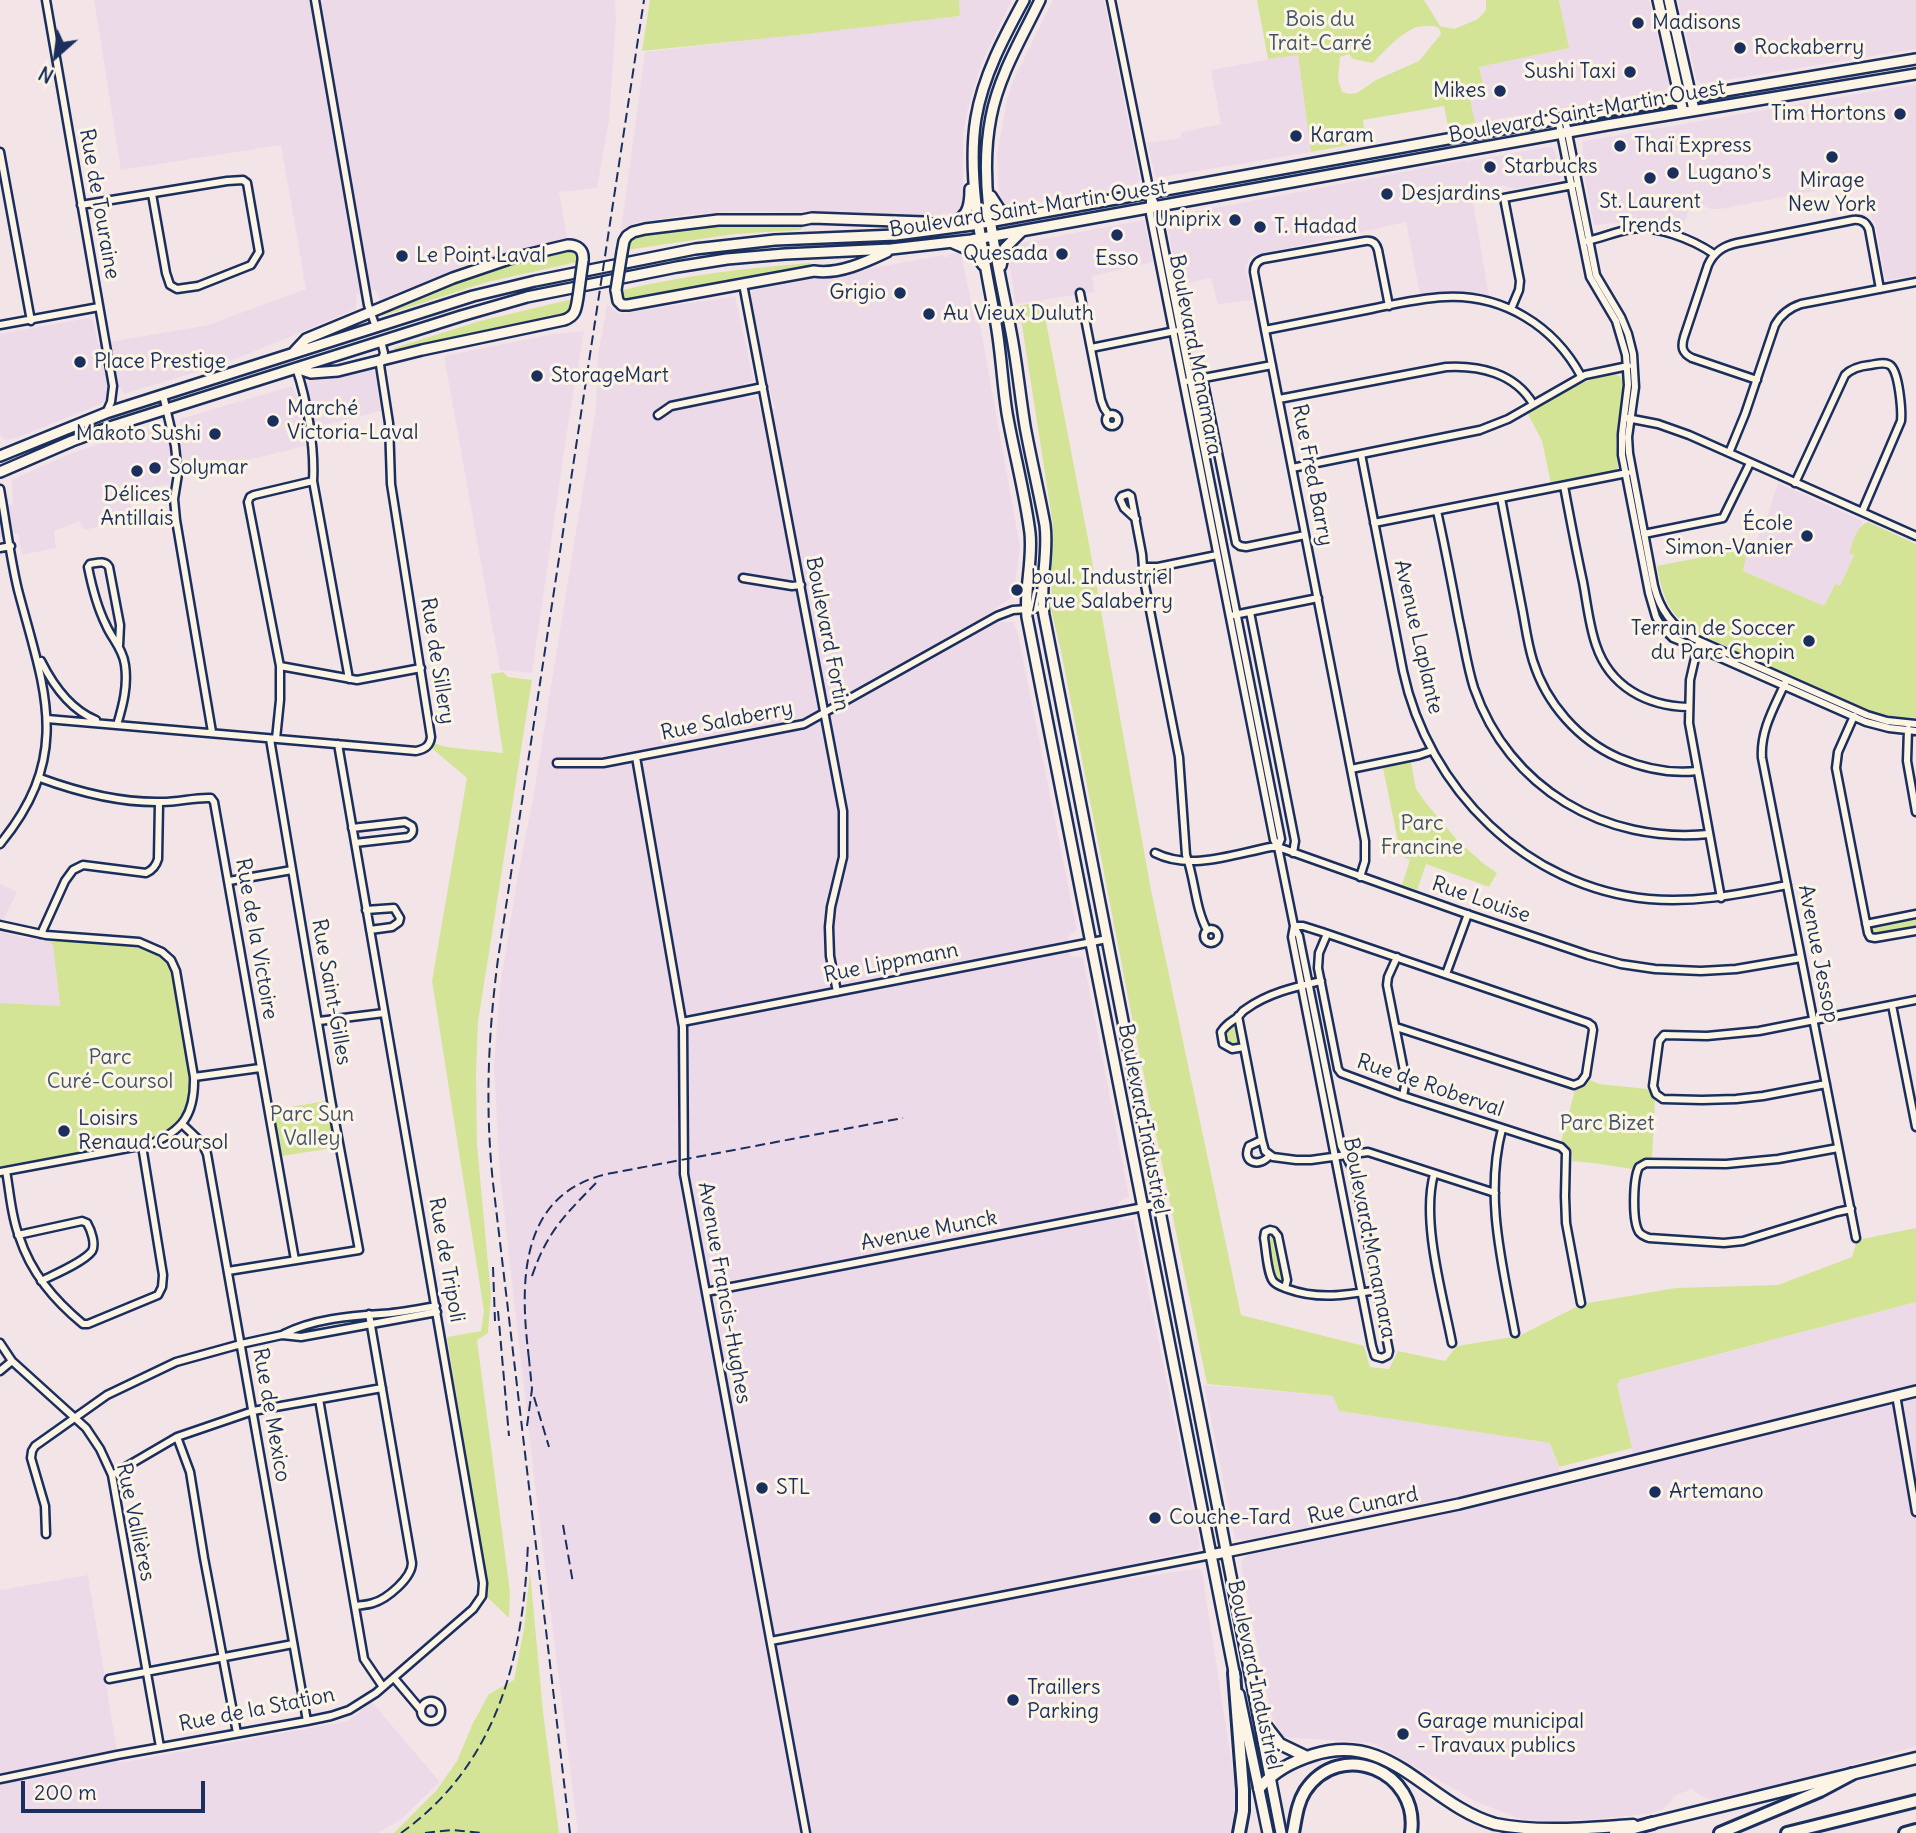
<!DOCTYPE html>
<meta charset="utf-8">
<style>
body{margin:0}
#map{position:relative;width:1916px;height:1833px;overflow:hidden;background:#f3e5e7;font-family:Delius,sans-serif}
canvas{display:block}
.north{position:absolute;left:21px;top:21px;width:70px;height:70px;-webkit-text-stroke:5px #fcf5e5;paint-order:stroke;rotate:208deg;font-size:19px;font-weight:700;line-height:28px;text-align:center;color:#1b2f5e}
.north::after{content:'';display:block;margin:auto;width:24px;height:32px;background:#1b2f5e;clip-path:polygon(50% 0,100% 100%,50% 72%,0 100%)}
.scale{position:absolute;left:21px;top:1781px;width:184px;height:32px;box-sizing:border-box;border:4px solid #1b2f5e;border-top:0;padding-left:9px;font-size:21px;line-height:24px;white-space:nowrap;color:#1b2f5e;-webkit-text-stroke:5px #fcf5e5;paint-order:stroke}
</style>
<div id="map">
<canvas width="1916" height="1833"></canvas>
<div class="north">N</div>
<div class="scale">200 m</div>
</div>
<script>
const g = document.querySelector('canvas').getContext('2d');
g.lineJoin = 'round';
function paint(path, color) {
  g.fillStyle = color;
  g.fill(path, 'evenodd');
}
function stroke(path, color, width, dash) {
  g.strokeStyle = color;
  g.lineWidth = width;
  g.lineCap = dash ? 'butt' : 'round';
  g.setLineDash(dash || []);
  g.stroke(path);
}
function label(font, color, halo, rows, align = 'center') {
  g.font = font + ' Delius,sans-serif';
  g.lineWidth = 6;
  g.setLineDash([]);
  g.textBaseline = 'middle';
  g.strokeStyle = halo;
  g.fillStyle = color;
  for (const [text, x, y, turn = 0] of rows) {
    g.save();
    g.translate(x, y);
    g.rotate((+turn || 0) * Math.PI / 180);
    g.textAlign = isNaN(turn) ? turn : align;
    if (halo) g.strokeText(text, 0, 0);
    g.fillText(text, 0, 0);
    g.restore();
  }
}
paint(new Path2D(`
 M94,0H317L318,2L326,0H615L616,19L609,121L597,188L559,192L567,238L473,262L380,300L375,290L357,294L356,309L280,341L222,364L124,394L121,387L107,392L104,403L16,438L5,440L0,436V334L88,318L93,320L98,344L208,325L306,289L281,145L121,170Z
 M959,0H1012L982,62L967,112L963,136V205L956,214L904,216L740,211L686,215L634,223L621,230L645,52L960,16Z
 M1053,0H1104L1140,180L1134,185L1013,207L1005,206L999,198L997,154L1007,100L1013,81Z
 M1559,0H1649L1669,82L1667,89L1662,91L1475,123L1468,88L1483,84L1479,67L1569,48Z
 M1678,0H1916V49L1701,84L1696,78Z
 M1298,54L1311,152L1156,178L1147,143L1181,138V132L1221,124L1211,70Z
 M1916,84V275L1888,280L1885,278L1875,222L1870,217L1872,211L1867,181L1720,209H1711L1692,202L1681,231L1654,220L1594,225L1582,163L1583,141Z
 M1548,147H1551L1554,149L1563,175L1559,180L1515,189L1502,185L1493,192L1491,198L1473,201L1489,296L1458,291L1420,294L1406,222L1251,256L1245,268L1253,300L1218,304L1211,278L1178,286L1166,217L1466,160L1468,168L1467,161Z
 M1144,220L1153,262L1092,276L1095,292L1016,304L1008,257L1015,244Z
 M961,252L975,321L980,324L1020,547L1013,597L994,609L999,622H1014L1019,638L1077,930L1068,937L1071,956L1083,957L1129,1196L1118,1203L1122,1220L1134,1219L1200,1546L1197,1550L1128,1565L1129,1579L1199,1568L1202,1571L1235,1785L1234,1813L1230,1833H578L534,1477L500,1175L494,1066L500,986L518,875L534,792L596,407L598,355L607,304L619,314L735,296L754,381L744,383L746,398L757,397L760,410L775,408L766,377L751,295L753,290L944,255V257H947V255Z
 M584,331L568,425L532,673L500,670L444,356L553,334Z
 M368,367L375,372L381,411L313,428L306,383L311,380Z
 M292,386L297,397L305,446L208,470L185,467L171,468L170,484L130,491L133,519L84,530L80,521L54,531L56,548L22,555L18,533L0,538V508L13,504L12,480L67,455L125,435L161,425L165,439L181,436L180,419Z
 M1778,483L1863,521L1849,552L1854,555L1840,586L1834,584L1824,607L1743,571L1748,548L1754,546L1767,517Z
 M0,884L17,892L2,923L0,922Z
 M0,932L27,938L41,934L53,945L60,1007L0,1003Z
 M1916,1302V1746L1808,1778L1712,1800L1699,1795L1692,1789L1674,1796L1670,1803L1662,1810L1646,1814L1597,1819L1528,1822L1477,1802L1373,1743L1283,1737L1271,1715L1241,1566L1242,1560L1247,1556L1242,1540L1235,1539L1204,1385L1333,1396L1339,1411L1550,1443L1565,1486L1636,1468L1617,1385L1618,1381Z
 M88,1575L119,1763L348,1721L372,1702L440,1782L400,1820L378,1833H0V1590Z`), '#eddae8');
paint(new Path2D(`
 M650,0H959L960,16L798,35L642,51Z
 M1257,0H1424L1440,26L1454,29L1478,19L1486,10V0H1559L1569,48L1479,67L1483,84L1468,88L1475,123L1448,127L1444,106L1363,120L1366,142L1311,152L1298,55L1268,59ZM1434,26L1439,28L1441,34L1419,61L1376,80L1357,93L1349,94L1342,92L1338,79L1340,57L1349,54L1353,59L1373,63C1382,53 1403,31 1417,27C1422,26 1429,26 1434,26Z
 M710,224H801L802,226V229L800,230L734,234L627,250L629,241L637,236Z
 M566,250L576,254L577,262L487,282L382,316L381,314L483,273Z
 M810,263L811,266L809,270L630,302L622,296L623,290C685,275 747,268 810,263Z
 M573,299L571,311L563,314L395,352L394,348L480,321Z
 M1042,301L1089,544L1151,890L1241,1315L1364,1346L1370,1367L1389,1369L1398,1351L1445,1361L1457,1346L1519,1336L1582,1304L1676,1288L1778,1285L1852,1257L1857,1240L1916,1228V1302L1620,1380L1617,1385L1632,1448L1559,1467L1550,1443L1339,1411L1333,1396L1207,1384L1129,1002L1061,651L1051,609L1053,525L1019,306Z
 M1615,374L1621,377L1623,383L1616,441L1618,468L1613,471L1551,483L1542,441L1528,414C1556,397 1582,378 1615,374Z
 M1868,522L1916,544V718L1891,716L1869,710L1701,635C1670,618 1663,599 1657,566L1748,548L1743,571L1824,606L1835,584L1840,586L1854,555L1849,553C1853,542 1857,525 1868,522Z
 M503,672L508,677L532,680L478,1022L476,1075L477,1145L491,1296L488,1333L477,1340L510,1592L509,1618L486,1596L488,1588L447,1337L481,1331L484,1311L432,981L467,778L428,745L430,742L446,747L503,753L491,674Z
 M1411,762L1416,789L1426,803L1458,841L1484,864L1497,873L1489,887L1426,864L1417,890L1402,885L1410,860L1401,856L1383,768Z
 M1916,918V927L1877,934L1872,932L1874,926Z
 M41,934L139,942L162,952L176,971L195,1094L182,1124L150,1144L0,1172V1003L60,1006L53,945Z
 M1232,1023L1235,1025L1237,1035L1235,1036L1238,1037L1239,1042L1235,1045L1226,1043L1224,1038V1031Z
 M1590,1080L1599,1084L1648,1089L1655,1101L1652,1157L1638,1161L1632,1169L1601,1164L1572,1161C1574,1151 1570,1145 1561,1142L1575,1090L1585,1086Z
 M331,1100L339,1147L276,1157L268,1111Z
 M1271,1233L1275,1236L1284,1279L1281,1282L1276,1280L1274,1274L1276,1273L1274,1272L1267,1237Z
 M530,1572L543,1712L559,1833H394L436,1791L457,1761L473,1723L489,1694L514,1680L524,1629Z`), '#d4e497');
const street = new Path2D(`
 M46,0L113,386L111,402L106,413
 M315,0L368,305L376,327
 M1111,0L1150,193L1156,206L1164,247L1281,839L1278,847
 M1565,118L1596,275L1621,317L1628,334L1633,354L1635,387L1628,437L1629,453L1654,586C1660,610 1672,626 1693,638L1867,715L1887,721L1916,724
 M1558,119L1590,277L1616,321L1626,355L1628,385L1622,434V455L1649,593L1656,617L1662,627L1673,638L1705,651L1866,722L1889,728L1916,731
 M0,152L31,321
 M1150,193V214L1274,840L1278,847L1294,926L1299,936L1341,1146L1353,1170L1356,1182L1389,1351L1388,1355L1382,1358L1375,1356L1372,1346L1292,937L1294,926
 M81,205L227,181L243,180L247,183L259,252L251,265L198,286L177,289L170,285L166,273L152,194
 M1587,241C1601,238 1615,232 1630,229C1656,225 1692,239 1714,254
 M743,284L843,811V857L831,907L829,927L830,956L837,992
 M1080,293L1101,400L1104,408L1108,414
 M1511,309L1519,290L1520,281L1504,198L1573,185
 M0,325L99,307
 M1265,330C1301,323 1336,316 1371,309C1395,304 1420,298 1445,297C1503,294 1554,326 1581,376
 M1091,348L1175,331
 M296,368C307,399 315,448 313,481L349,679
 M1203,378L1236,543L1240,546L1246,547L1305,535
 M1757,380L1692,358C1682,353 1681,347 1684,337L1708,265C1714,252 1723,246 1737,243L1853,220C1861,219 1866,222 1869,229L1880,289
 M1188,381L1272,365
 M163,395L175,446L178,474L174,499L176,520L212,732
 M1279,399L1446,367C1479,365 1515,373 1533,404
 M1106 420a6 6 0 1 1 12 0a6 6 0 1 1-12 0Z
 M658,415L671,406L763,387
 M1627,418L1658,424L1689,435L1916,536
 M1729,453L1745,414L1775,325C1781,314 1789,308 1801,304L1916,282
 M1361,454L1403,671C1428,789 1527,888 1649,899C1698,903 1740,894 1787,885
 M1292,468L1480,430L1508,419L1585,375L1628,366
 M1795,483L1845,375C1852,368 1860,366 1870,365C1877,364 1886,361 1891,366C1899,374 1902,410 1901,421L1862,512
 M1564,486C1570,518 1576,550 1583,582C1587,603 1589,625 1596,645C1610,687 1647,706 1688,707
 M0,489C6,522 10,557 18,590C44,689 74,754 0,844
 M1501,498C1508,533 1514,568 1521,603C1525,622 1527,642 1533,661C1546,703 1578,740 1619,758C1643,768 1671,774 1697,771
 M1437,511C1445,547 1452,584 1459,621C1464,643 1467,666 1474,688C1509,789 1605,844 1709,834
 M1136,519L1124,508L1120,499L1122,496L1128,494L1131,496L1142,554L1144,580L1179,757L1186,855C1195,879 1195,908 1207,930
 M1374,523L1627,473
 M1644,534L1723,518L1750,463
 M0,548L11,546
 M1143,567H1158L1217,555
 M743,578L792,586L801,585
 M1250,612L1295,841L1293,853
 M1234,615L1318,598
 M1698,645L1690,680L1689,723L1721,898
 M41,661C53,685 71,710 96,720
 M280,666L357,680L421,668
 M1786,681C1775,706 1760,730 1762,758L1856,1238
 M1854,716L1838,752L1836,768L1868,933L1870,937L1875,938L1916,931
 M47,719L416,751C425,749 430,746 431,737L391,484L389,423L380,365L384,353L381,341
 M117,725C123,705 128,686 125,665C123,649 112,639 106,625C97,607 92,587 88,567L90,564C97,563 105,560 109,567L120,625L119,646
 M1908,729L1907,761L1916,812
 M276,739L280,700V666L248,502L250,497L254,495L313,481
 M636,757L683,1027L684,1174L806,1833
 M557,763H603L804,724L997,616L1013,610L1043,608
 M1351,769L1419,755L1431,751
 M40,778C78,792 121,803 162,802C179,802 196,797 211,798L214,802L295,1260
 M352,828L405,822L412,826C414,831 413,834 408,837L355,843
 M1155,853C1191,871 1234,854 1271,847H1278L1461,912L1588,955L1621,964L1655,969L1701,971L1736,969L1801,958
 M1360,877L1365,861V841L1265,330L1254,272C1254,265 1257,261 1263,259L1365,241C1372,240 1376,243 1378,250L1389,306
 M229,881L292,870
 M366,910L394,908L400,918L399,922L392,927L370,930
 M1866,924L1916,914
 M0,925L46,935L139,942L162,952L171,960L176,971L194,1077C195,1114 183,1131 150,1144L0,1172
 M1294,926H1303L1322,932L1588,1023L1592,1026L1593,1030L1586,1075L1581,1082L1574,1085L1396,1027
 M1204 936a7 7 0 1 1 14 0a7 7 0 1 1-14 0Z
 M41,934L65,881L73,870L83,865L146,873C153,870 156,866 158,859L159,803
 M1327,934L1319,953L1318,968L1338,1069L1341,1073L1403,1096L1561,1147L1566,1152L1565,1196L1566,1223L1581,1303
 M1397,957L1388,977L1387,985L1405,1076V1085L1403,1096
 M1446,974L1468,914
 M1892,1005L1916,1127
 M1238,1016L1262,1140L1265,1151L1273,1157L1296,1160H1311L1368,1152L1495,1193
 M319,1021L384,1013
 M682,1022L1107,939
 M1244,1047L1232,1049L1223,1044L1221,1032C1226,1024 1231,1022 1238,1017C1241,1014 1242,1011 1246,1009C1268,993 1295,987 1321,981
 M194,1077L260,1068
 M1826,1084L1763,1096L1736,1099L1702,1100L1663,1099L1656,1094L1653,1086L1659,1041L1664,1035L1707,1036L1759,1031L1916,1000
 M182,1124L202,1143L207,1154L307,1721
 M1502,1129C1484,1197 1503,1267 1515,1333
 M1262,1140L1249,1146C1241,1163 1260,1168 1270,1155
 M1838,1148L1778,1159L1726,1164L1646,1163L1639,1167C1633,1179 1632,1221 1639,1232C1642,1236 1644,1236 1649,1238L1724,1243L1743,1241L1837,1212L1851,1209
 M6,1171C10,1192 11,1216 19,1236C31,1273 54,1300 83,1324H88L158,1295L162,1287L163,1275L142,1146
 M1434,1174C1421,1221 1443,1296 1452,1343
 M18,1235L82,1221L87,1223C91,1230 96,1244 92,1251C84,1262 53,1275 41,1281
 M228,1271L359,1250L331,1100L270,739
 M1285,1288L1287,1280L1278,1236L1274,1231L1270,1230L1265,1232L1264,1238C1266,1248 1267,1273 1273,1281C1277,1286 1283,1287 1288,1289C1318,1300 1347,1295 1377,1290
 M706,1292L1159,1204
 M284,1334C313,1319 350,1316 381,1314C399,1313 418,1309 436,1306
 M0,1343L12,1361L86,1428L100,1449L112,1475L160,1747
 M0,1371L12,1361
 M1896,1395L1916,1512
 M319,1399L364,1659L383,1687
 M177,1437L190,1472L204,1558L237,1733
 M112,1475L177,1437L253,1411L382,1388
 M46,1534L45,1506L31,1458L32,1451L35,1446L107,1395L176,1362L241,1344L282,1335L301,1337L437,1312
 M355,1606C361,1605 367,1605 373,1603C387,1599 412,1578 412,1563L369,1314
 M771,1641L1211,1555
 M394,1678L421,1710
 M109,1679L293,1644
 M421 1711a10 10 0 1 1 20 0a10 10 0 1 1-20 0Z
 M0,1779L117,1755L307,1721L331,1716L349,1710L376,1693L473,1609L482,1596L483,1583L338,744`);
const secondary = new Path2D(`
 M1024,0C1004,37 983,76 976,118C966,179 984,257 995,318C1001,349 1002,381 1007,413C1014,453 1025,493 1030,533C1033,561 1024,589 1027,617L1235,1677
 M1040,0C1022,38 999,75 991,117C977,188 998,262 1011,332C1017,363 1020,395 1025,426C1031,459 1039,492 1045,525C1049,555 1039,585 1044,615L1281,1833
 M1658,0L1683,112
 M1669,0L1694,110
 M991,196L1000,210L1017,216
 M948,228C966,215 970,212 970,189
 M953,243L974,252L983,265
 M622,252L624,241L627,236L633,232L645,229L718,220H802L812,218L924,222L941,227
 M1001,266L1005,248L1022,231
 M616,290L618,301L622,305H628L814,271C838,275 866,262 887,252
 M293,353L306,339L453,278L509,259L568,245C578,245 584,250 583,260
 M296,368L311,373L338,371L422,350L564,320C576,316 576,309 578,297
 M0,456L106,413L473,296L535,281L695,249L775,240L896,235L972,225L1547,121L1916,59
 M0,472L72,441L113,426L461,316L527,297L677,267L727,259L785,254L891,249L971,240L1607,125L1916,74
 M1211,1555L1459,1504L1916,1391
 M1239,1694L1268,1833`);
const primary = new Path2D(`
 M1259,1717L1280,1744L1307,1757
 M1259,1788C1275,1771 1291,1762 1313,1755C1391,1730 1427,1804 1495,1824C1540,1833 1587,1828 1633,1825
 M1648,1824L1916,1758`);
const highway = new Path2D(`
 M1234,1673L1243,1790V1811L1239,1833
 M1293,1833C1296,1818 1297,1804 1305,1791C1340,1738 1420,1771 1411,1833
 M1615,1833L1653,1823
 M1720,1833L1820,1791L1852,1774
 M1787,1833L1916,1801
 M1905,1833L1916,1830`);
stroke(street, '#1b2f5e', 11);
stroke(secondary, '#1b2f5e', 14);
stroke(primary, '#1b2f5e', 15);
stroke(highway, '#1b2f5e', 16);
stroke(street, '#fcf5e5', 6);
stroke(secondary, '#fcf5e5', 9);
stroke(primary, '#fcf5e5', 10);
stroke(highway, '#fcf5e5', 10);
stroke(new Path2D(`
 M493,1267L495,1321
 M532,1276C547,1232 564,1216 596,1183
 M498,1311L509,1436
 M529,1359C520,1286 517,1195 607,1174L903,1118
 M534,1397L549,1447
 M527,1426L532,1389L528,1349
 M563,1525L573,1583
 M401,1833C498,1764 524,1655 528,1542
 M425,1833L451,1830L483,1833
 M570,1833L493,1183C485,1108 488,1035 498,959L644,0`), '#1b2f5e', 2, [10, 5]);
const secondaryBridge = new Path2D(`
 M616,290L622,252
 M578,297L583,260`);
stroke(secondaryBridge, '#1b2f5e', 14, []);
stroke(secondaryBridge, '#fcf5e5', 9);
for (const [x, y, r, color] of [
 [1638,23,7,"#1b2f5e"],
 [1740,48,7,"#1b2f5e"],
 [1630,72,7,"#1b2f5e"],
 [1500,91,7,"#1b2f5e"],
 [1900,114,7,"#1b2f5e"],
 [1296,136,7,"#1b2f5e"],
 [1620,146,7,"#1b2f5e"],
 [1832,157,7,"#1b2f5e"],
 [1490,167,7,"#1b2f5e"],
 [1673,173,7,"#1b2f5e"],
 [1650,178,7,"#1b2f5e"],
 [1387,194,7,"#1b2f5e"],
 [1235,220,7,"#1b2f5e"],
 [1260,227,7,"#1b2f5e"],
 [1117,235,7,"#1b2f5e"],
 [1062,254,7,"#1b2f5e"],
 [402,256,7,"#1b2f5e"],
 [900,293,7,"#1b2f5e"],
 [929,314,7,"#1b2f5e"],
 [80,362,7,"#1b2f5e"],
 [537,376,7,"#1b2f5e"],
 [273,421,7,"#1b2f5e"],
 [215,434,7,"#1b2f5e"],
 [155,468,7,"#1b2f5e"],
 [137,471,7,"#1b2f5e"],
 [1807,536,7,"#1b2f5e"],
 [1017,590,7,"#1b2f5e"],
 [1809,641,7,"#1b2f5e"],
 [64,1131,7,"#1b2f5e"],
 [762,1488,7,"#1b2f5e"],
 [1655,1492,7,"#1b2f5e"],
 [1155,1518,7,"#1b2f5e"],
 [1013,1700,7,"#1b2f5e"],
 [1403,1734,7,"#1b2f5e"]
]) {
  const dot = new Path2D();
  dot.arc(x, y, r, 0, 2 * Math.PI);
  g.fillStyle = color;
  g.fill(dot);
  stroke(dot, '#fcf5e5', 2.5);
}
label('21px', '#405369', '#fcf5e5', [
 ["Bois du",1320,20],
 ["Trait-Carré",1320,44],
 ["Parc",1422,824],
 ["Francine",1422,848],
 ["Parc",110,1058],
 ["Curé-Coursol",110,1082],
 ["Parc Sun",312,1115],
 ["Valley",312,1139],
 ["Parc Bizet",1607,1124]
]);
label('21px', '#1b2f5e', '#fcf5e5', [
 ["Madisons",1652,23],
 ["Rockaberry",1754,48],
 ["Sushi Taxi",1616,72,"right"],
 ["Mikes",1486,91,"right"],
 ["Tim Hortons",1886,114,"right"],
 ["Karam",1310,136],
 ["Thaï Express",1634,146],
 ["Starbucks",1504,167],
 ["Lugano's",1687,173],
 ["Mirage",1832,181,"center"],
 ["New York",1832,205,"center"],
 ["Desjardins",1401,194],
 ["St. Laurent",1650,202,"center"],
 ["Trends",1650,226,"center"],
 ["Uniprix",1221,220,"right"],
 ["T. Hadad",1274,227],
 ["Quesada",1048,254,"right"],
 ["Le Point Laval",416,256],
 ["Esso",1117,259,"center"],
 ["Grigio",886,293,"right"],
 ["Au Vieux Duluth",943,314],
 ["Place Prestige",94,362],
 ["StorageMart",551,376],
 ["Marché",287,409],
 ["Victoria-Laval",287,433],
 ["Makoto Sushi",201,434,"right"],
 ["Solymar",169,468],
 ["Délices",137,495,"center"],
 ["Antillais",137,519,"center"],
 ["École",1793,524,"right"],
 ["Simon-Vanier",1793,548,"right"],
 ["boul. Industriel",1031,578],
 ["/ rue Salaberry",1031,602],
 ["Terrain de Soccer",1795,629,"right"],
 ["du Parc Chopin",1795,653,"right"],
 ["Loisirs",78,1119],
 ["Renaud Coursol",78,1143],
 ["STL",776,1488],
 ["Artemano",1669,1492],
 ["Couche-Tard",1169,1518],
 ["Traillers",1027,1688],
 ["Parking",1027,1712],
 ["Garage municipal",1417,1722],
 ["- Travaux publics",1417,1746]
], 'left');
label('21px', '#1b2f5e', '#fcf5e5', [
 ["Boulevard Saint-Martin Ouest",1587,112,-10],
 ["Rue de Touraine",99,204,80],
 ["Boulevard Saint-Martin Ouest",1028,209,-9],
 ["Boulevard Mcnamara",1195,355,79],
 ["Rue Fred Barry",1312,475,79],
 ["Boulevard Fortin",827,634,79],
 ["Avenue Laplante",1418,637,77],
 ["Rue de Sillery",437,661,81],
 ["Rue Salaberry",727,721,-11],
 ["Rue Louise",1481,900,19],
 ["Rue de la Victoire",256,939,80],
 ["Avenue Jessop",1818,954,79],
 ["Rue Lippmann",891,963,-11],
 ["Rue Saint-Gilles",331,992,80],
 ["Rue de Roberval",1430,1086,19],
 ["Boulevard Industriel",1143,1119,79],
 ["Avenue Munck",929,1231,-11],
 ["Boulevard Mcnamara",1369,1238,79],
 ["Rue de Tripoli",446,1260,80],
 ["Avenue Francis-Hughes",724,1293,80],
 ["Rue de Mexico",271,1415,80],
 ["Rue Cunard",1363,1506,-12],
 ["Rue Vallières",135,1522,78],
 ["Boulevard Industriel",1254,1675,78],
 ["Rue de la Station",257,1710,-11]
]);
</script>
